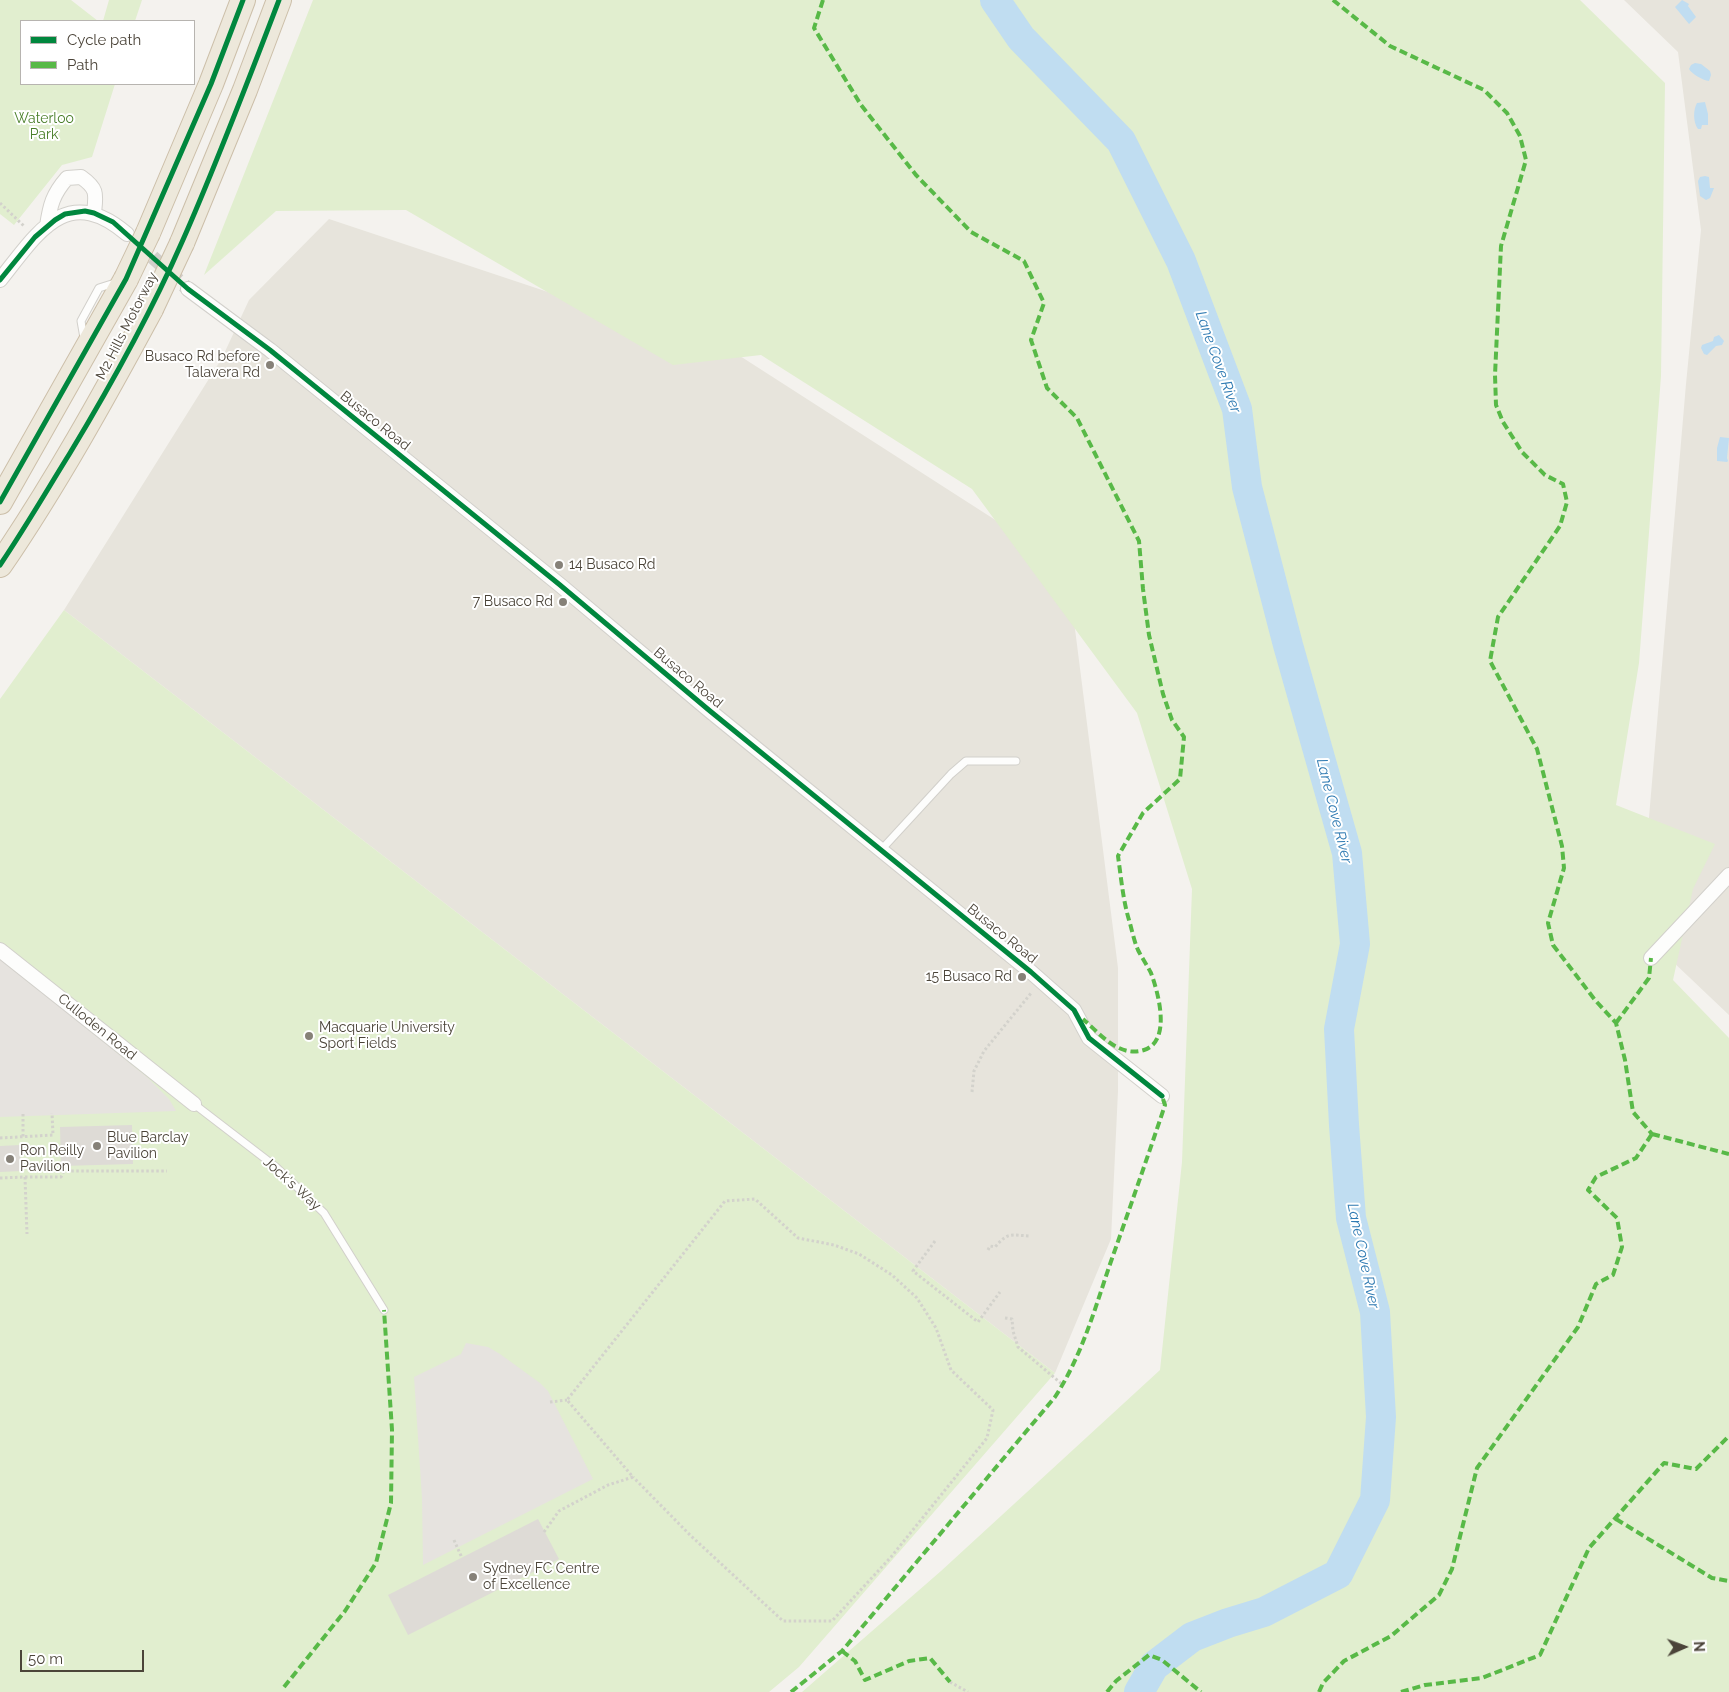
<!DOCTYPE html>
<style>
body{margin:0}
#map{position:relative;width:1729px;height:1692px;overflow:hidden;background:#f4f2ee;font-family:Raleway,sans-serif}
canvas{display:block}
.legend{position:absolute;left:20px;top:20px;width:175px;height:65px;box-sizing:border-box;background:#fff;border:1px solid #b7b4b0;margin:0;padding:6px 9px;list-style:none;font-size:15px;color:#4b4439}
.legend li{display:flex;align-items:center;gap:10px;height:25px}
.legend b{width:25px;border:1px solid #b7b4b0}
.north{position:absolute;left:1659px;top:1622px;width:50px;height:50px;-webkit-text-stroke:4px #fff;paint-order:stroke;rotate:88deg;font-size:14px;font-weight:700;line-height:20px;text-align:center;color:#4b4439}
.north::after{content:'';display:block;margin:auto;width:18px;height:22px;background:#4b4439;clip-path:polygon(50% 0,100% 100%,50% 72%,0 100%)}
.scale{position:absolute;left:20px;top:1650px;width:124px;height:22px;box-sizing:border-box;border:2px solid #4b4439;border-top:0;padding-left:6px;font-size:15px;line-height:18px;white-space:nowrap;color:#4b4439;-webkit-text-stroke:4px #fff;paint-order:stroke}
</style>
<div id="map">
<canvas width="1729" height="1692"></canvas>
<ul class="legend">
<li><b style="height:6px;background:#00873e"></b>Cycle path</li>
<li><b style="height:6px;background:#58b947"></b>Path</li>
</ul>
<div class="north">N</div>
<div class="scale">50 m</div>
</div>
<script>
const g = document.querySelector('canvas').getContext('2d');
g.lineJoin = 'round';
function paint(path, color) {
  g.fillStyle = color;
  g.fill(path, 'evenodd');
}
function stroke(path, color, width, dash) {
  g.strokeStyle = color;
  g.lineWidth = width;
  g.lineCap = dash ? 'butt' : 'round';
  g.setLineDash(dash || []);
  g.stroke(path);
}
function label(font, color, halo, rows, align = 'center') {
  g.font = font + ' Raleway,sans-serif';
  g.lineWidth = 4;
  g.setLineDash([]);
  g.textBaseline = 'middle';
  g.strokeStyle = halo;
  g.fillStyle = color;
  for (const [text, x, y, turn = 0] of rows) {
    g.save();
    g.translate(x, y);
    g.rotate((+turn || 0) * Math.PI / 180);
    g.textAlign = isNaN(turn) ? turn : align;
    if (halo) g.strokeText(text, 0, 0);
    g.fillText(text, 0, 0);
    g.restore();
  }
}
paint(new Path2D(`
 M1624,0H1729V1015L1670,959L1645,864L1686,384L1701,230L1678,52Z
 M329,219L740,356L1067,566L1118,968V1091L1111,1239L1055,1373L64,610L222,358L249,300Z`), '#e7e4dc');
paint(new Path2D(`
 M0,0H71L98,21H21V84H115L92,157L62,165L14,225L0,214Z
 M109,0H142L135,21H103Z
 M313,0H1580L1665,83L1661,376L1639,663L1616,805L1715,844L1693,889L1673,980L1729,1038V1692H802L941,1571L1160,1370L1182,1162L1192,889L1137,713L972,489L761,355L673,365L406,210L276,211L204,275Z
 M64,610L1055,1373L799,1667L769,1692H0V699Z`), '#e1eecf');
paint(new Path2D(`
 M0,958L148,1078L169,1099L176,1111L0,1117Z
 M466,1343L488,1347L500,1354L540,1383L548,1391L593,1479L423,1565L422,1498L414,1377L461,1354Z`), '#e6e3df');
paint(new Path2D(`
 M1682,0L1689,4L1688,6L1696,17L1689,24L1675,7Z
 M1695,63L1701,64L1710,71L1711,75L1709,81C1702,80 1692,74 1689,69L1691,65Z
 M1705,102L1708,114V125H1702L1701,129H1698C1693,122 1693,110 1697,103Z
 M1705,176L1709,177L1710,188H1714L1710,198L1706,200L1700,196L1698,181L1700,177Z
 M1719,335L1724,341L1722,345L1716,346L1707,355L1704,354L1701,348L1702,345L1713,341L1714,337Z
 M1720,437L1729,438L1727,458L1728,461L1727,462L1717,461V448Z`), '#c0ddf1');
stroke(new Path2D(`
 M995,0L1021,38L1121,141L1181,261L1237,409L1247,487L1288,645L1347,853L1355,944L1339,1029L1344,1125L1351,1218L1375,1312L1381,1417L1375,1500L1338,1574L1264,1612L1228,1623L1192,1637L1154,1666L1139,1692`), '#c0ddf1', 30);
paint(new Path2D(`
 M132,1125L133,1164L61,1166L60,1127Z
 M20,1145L21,1171L0,1172V1146Z
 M538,1519L559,1559L408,1635L388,1595Z`), '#dedbd6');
stroke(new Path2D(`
 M137,243L188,289`), '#d2cfca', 14, [14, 7]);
const lane = new Path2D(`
 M84,338L81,321L99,288L118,282
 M881,850L951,774L966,761H1016
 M194,1104L276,1167L324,1213L384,1310`);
const street = new Path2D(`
 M47,226C50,205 53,194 67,178L81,177C98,189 96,194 94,213
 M0,280C37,234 66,182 127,234
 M188,289L270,350L560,585L710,711L1031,972L1074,1010L1089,1038L1162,1096
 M0,950L194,1104
 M1651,958L1729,875`);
const highway = new Path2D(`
 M148,233L211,84L243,0
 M182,243L245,90L279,0
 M0,502L126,279
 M0,565C56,483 104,396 151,309`);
stroke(lane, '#d2d0cb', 9);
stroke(street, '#d2d0cb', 16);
stroke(highway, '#ccbfa9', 26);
stroke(new Path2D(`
 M0,203L25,227
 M972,1092L974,1071L984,1051L1032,992
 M23,1114V1137
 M0,1138L53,1135L52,1113
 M25,1177H61L64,1171H167
 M0,1178L25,1177L27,1234
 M935,1241L913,1271L978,1322L1000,1292
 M988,1250L990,1246L995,1247C1008,1232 1010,1235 1030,1236
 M1005,1318L1012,1319L1013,1331L1018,1347L1063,1385
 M550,1402L567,1400
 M544,1532L559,1511L608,1485L633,1477L567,1400L725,1201L755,1199L798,1238L834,1245L859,1254L892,1275L917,1298L936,1328L951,1370L993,1410L987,1438L891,1557L832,1621H783L690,1535L633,1477
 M454,1540L462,1558
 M950,1682L968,1692`), '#d3d2cc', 3, [2.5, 2.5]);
stroke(lane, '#fdfdfc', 7);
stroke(street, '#fdfdfc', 14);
stroke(highway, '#ede8db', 24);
const highwayBridge = new Path2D(`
 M126,279L148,233
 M151,309L182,243`);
stroke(highwayBridge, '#ccbfa9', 26, []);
stroke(highwayBridge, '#ede8db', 24);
stroke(new Path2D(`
 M823,0L814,28L861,105L916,175L971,232L1024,261L1044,303L1031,340L1047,388L1077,418L1139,541L1143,589L1149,635L1163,694L1172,720L1184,737L1180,779L1143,813L1118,856C1121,877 1123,900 1129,920C1132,930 1134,941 1138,950C1142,958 1147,965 1151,973C1158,992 1172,1041 1144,1050C1119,1058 1100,1034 1083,1019
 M1333,0L1390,46L1484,90L1507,113L1520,136L1526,160L1501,246L1495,375L1496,405L1503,422L1522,452L1545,475L1563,484L1567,502L1560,526L1498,617L1490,661L1537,749L1562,846L1564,868L1548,923L1553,945L1595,1000L1616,1023L1625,1060L1633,1112L1652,1134
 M1616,1023L1649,978L1651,958
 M1652,1134L1729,1154
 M1616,1519L1712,1578L1729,1581
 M842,1651L855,1661L865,1680L909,1661L930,1658L950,1682
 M284,1687L345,1611L376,1563L391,1503L392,1430L384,1310
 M791,1692L842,1651L1055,1397C1081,1357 1094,1312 1109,1267C1128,1213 1147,1159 1165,1105L1162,1096
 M1107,1692L1116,1681L1149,1655L1162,1660L1201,1692
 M1319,1692L1323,1683L1344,1661L1391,1636L1439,1595L1452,1569L1477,1468L1578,1327L1596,1284L1613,1275L1622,1247L1617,1218L1588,1190L1596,1177L1636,1158L1652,1134
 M1401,1692L1425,1685L1482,1678L1540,1655L1589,1548L1664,1463L1696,1469L1729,1436`), '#58b947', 4, [8, 4]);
stroke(new Path2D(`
 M0,280L35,237L55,220L65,214L85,211L94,213L113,222L188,289L270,350L560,585L710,711L1031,972L1074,1010L1089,1038L1162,1096
 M0,502L126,279L211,84L243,0
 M0,565C25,528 47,490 70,453C111,385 150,315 182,242C217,163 248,81 279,0`), '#00873e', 5);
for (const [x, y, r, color] of [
 [270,365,5,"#868178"],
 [559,565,5,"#868178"],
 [563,602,5,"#868178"],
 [1022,977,5,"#868178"],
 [309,1036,5,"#868178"],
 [97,1146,5,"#868178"],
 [10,1159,5,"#868178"],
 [473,1577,5,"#868178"]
]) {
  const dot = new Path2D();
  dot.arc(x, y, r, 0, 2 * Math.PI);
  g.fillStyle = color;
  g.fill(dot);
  stroke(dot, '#fff', 2);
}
label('14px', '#4a7f2a', '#fff', [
 ["Waterloo",44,119],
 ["Park",44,135]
]);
label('14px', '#4b4439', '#fff', [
 ["M2 Hills Motorway",127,326,-63],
 ["Busaco Road",375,421,39],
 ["Busaco Road",688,678,40],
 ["Busaco Road",1002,934,39],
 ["Culloden Road",97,1027,39],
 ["Jock's Way",292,1184,42]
]);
label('14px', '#4b4439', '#fff', [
 ["Busaco Rd before",260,357,"right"],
 ["Talavera Rd",260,373,"right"],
 ["14 Busaco Rd",569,565],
 ["7 Busaco Rd",553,602,"right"],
 ["15 Busaco Rd",1012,977,"right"],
 ["Macquarie University",319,1028],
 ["Sport Fields",319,1044],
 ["Blue Barclay",107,1138],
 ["Pavilion",107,1154],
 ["Ron Reilly",20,1151],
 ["Pavilion",20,1167],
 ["Sydney FC Centre",483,1569],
 ["of Excellence",483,1585]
], 'left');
label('italic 15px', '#2e7ab2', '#fff', [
 ["Lane Cove River",1218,362,70],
 ["Lane Cove River",1334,811,76],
 ["Lane Cove River",1363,1256,78]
]);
</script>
